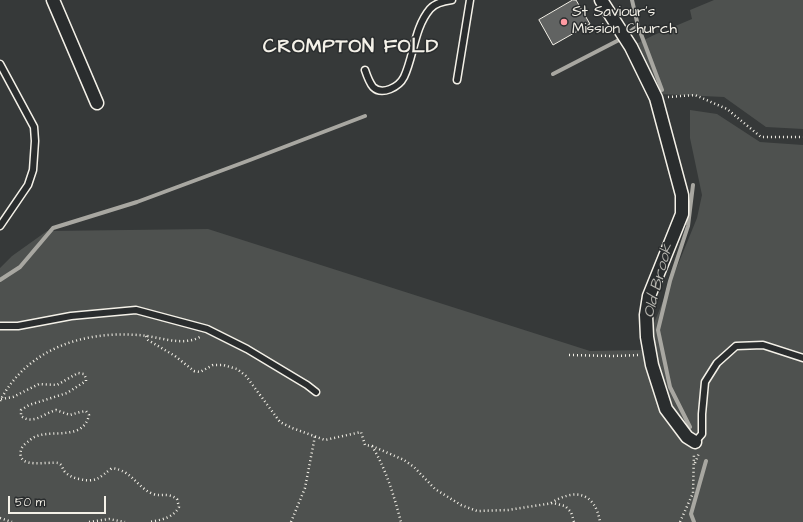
<!DOCTYPE html>
<style>
body{margin:0}
#map{position:relative;width:803px;height:522px;overflow:hidden;background:#363939;font-family:"Architects Daughter",sans-serif}
canvas{display:block}
.scale{position:absolute;left:8px;top:496px;width:98px;height:18px;box-sizing:border-box;border:2px solid #f4f1e8;border-top:0;padding-left:5px;font-size:12px;line-height:14px;white-space:nowrap;color:#f4f1e8;-webkit-text-stroke:3px #2a2d2e;paint-order:stroke}
</style>
<div id="map">
<canvas width="803" height="522"></canvas>
<div class="scale">50 m</div>
</div>
<script>
const g = document.querySelector('canvas').getContext('2d');
g.lineJoin = 'round';
function paint(path, color) {
  g.fillStyle = color;
  g.fill(path, 'evenodd');
}
function stroke(path, color, width, dash) {
  g.strokeStyle = color;
  g.lineWidth = width;
  g.lineCap = dash ? 'butt' : 'round';
  g.setLineDash(dash || []);
  g.stroke(path);
}
function label(font, color, halo, rows, align = 'center') {
  g.font = font + ' "Architects Daughter",sans-serif';
  g.lineWidth = 3;
  g.setLineDash([]);
  g.textBaseline = 'middle';
  g.strokeStyle = halo;
  g.fillStyle = color;
  for (const [text, x, y, turn = 0] of rows) {
    g.save();
    g.translate(x, y);
    g.rotate((+turn || 0) * Math.PI / 180);
    g.textAlign = isNaN(turn) ? turn : align;
    if (halo) g.strokeText(text, 0, 0);
    g.fillText(text, 0, 0);
    g.restore();
  }
}
paint(new Path2D(`
 M714,0H803V129L766,127L724,97L658,94L634,45L654,35L692,19L690,10Z
 M690,110L717,114L760,142L803,145V522H0V268L12,256L47,231L208,229L590,351L643,350L697,218L702,195L690,138Z`), '#4e514f');
stroke(new Path2D(`
 M632,0L638,26L662,90
 M553,74L617,41L638,26
 M0,280L20,267L53,228L137,202L250,160L365,116
 M690,427L670,387L658,330L670,281L688,226L693,185
 M694,522L691,514L706,461`), '#a8a7a1', 4);
const building = new Path2D(`
 M573,0H576L590,24L553,45L539,20Z`);
paint(building, '#616362');
stroke(building, '#f4f1e8', 1);
const lane = new Path2D(`
 M0,64L34,127L35,141L33,170L28,185L0,226
 M365,70C367,76 369,82 373,87C382,96 399,87 404,77C414,56 414,28 430,9C435,3 444,1 452,0
 M457,80L470,0
 M0,326H18L71,316L136,310L207,329L247,349L307,385L316,392
 M695,442L702,434V414L705,382L717,363L736,346L763,345L803,358`);
const street = new Path2D(`
 M53,0L97,103
 M601,0L631,47L656,98L682,195V214L649,296L646,315L647,337L652,365L666,409L687,437L695,442`);
stroke(lane, '#f4f1e8', 9);
stroke(street, '#f4f1e8', 15);
stroke(new Path2D(`
 M668,97L695,95L727,109L761,137H803
 M146,336L148,340L175,356L194,371L200,372L213,365H223L237,369L246,376L280,422L292,428L325,440L361,432L365,445L372,446L404,460L414,467L435,489L461,505L477,511L508,510L553,503L565,506L571,512L574,522
 M569,355L613,356L639,355
 M1,399L13,397L39,384L57,385L78,373L84,374L86,378V381L67,393L29,405L21,410V416C33,425 43,414 56,410L70,415L80,412L86,411L89,415C84,440 54,430 37,436C34,437 31,439 29,441C26,443 22,446 21,450C16,470 49,461 58,463C63,465 62,469 65,472C69,476 74,478 79,479C96,483 99,478 112,468C133,471 136,487 153,494C162,497 167,492 177,499L179,507C173,518 161,520 149,522
 M0,401C27,349 82,331 138,335C158,336 181,347 200,337
 M372,446C386,469 394,496 401,522
 M695,463L699,453
 M551,503C575,488 595,492 600,522
 M0,518L12,522
 M89,522L109,519L125,522
 M291,522L305,488L315,436
 M680,522L693,493L694,453`), '#f4f1e8', 2.5, [1, 3]);
stroke(lane, '#2a2d2e', 6);
stroke(street, '#2a2d2e', 12);
for (const [x, y, r, color] of [
 [564,22,4,"#ff9aa2"]
]) {
  const dot = new Path2D();
  dot.arc(x, y, r, 0, 2 * Math.PI);
  g.fillStyle = color;
  g.fill(dot);
  stroke(dot, '#2a2d2e', 1.5);
}
label('15px', '#f4f1e8', '#2a2d2e', [
 ["St Saviour's",572,13],
 ["Mission Church",572,30]
], 'left');
label('italic 16px', '#b4b3ad', '#2a2d2e', [
 ["Old Brook",659,281,-75]
]);
g.letterSpacing = '1px';
label('bold 19px', '#f4f1e8', '#2a2d2e', [
 ["CROMPTON FOLD",351,48]
]);
g.letterSpacing = '0px';
</script>
